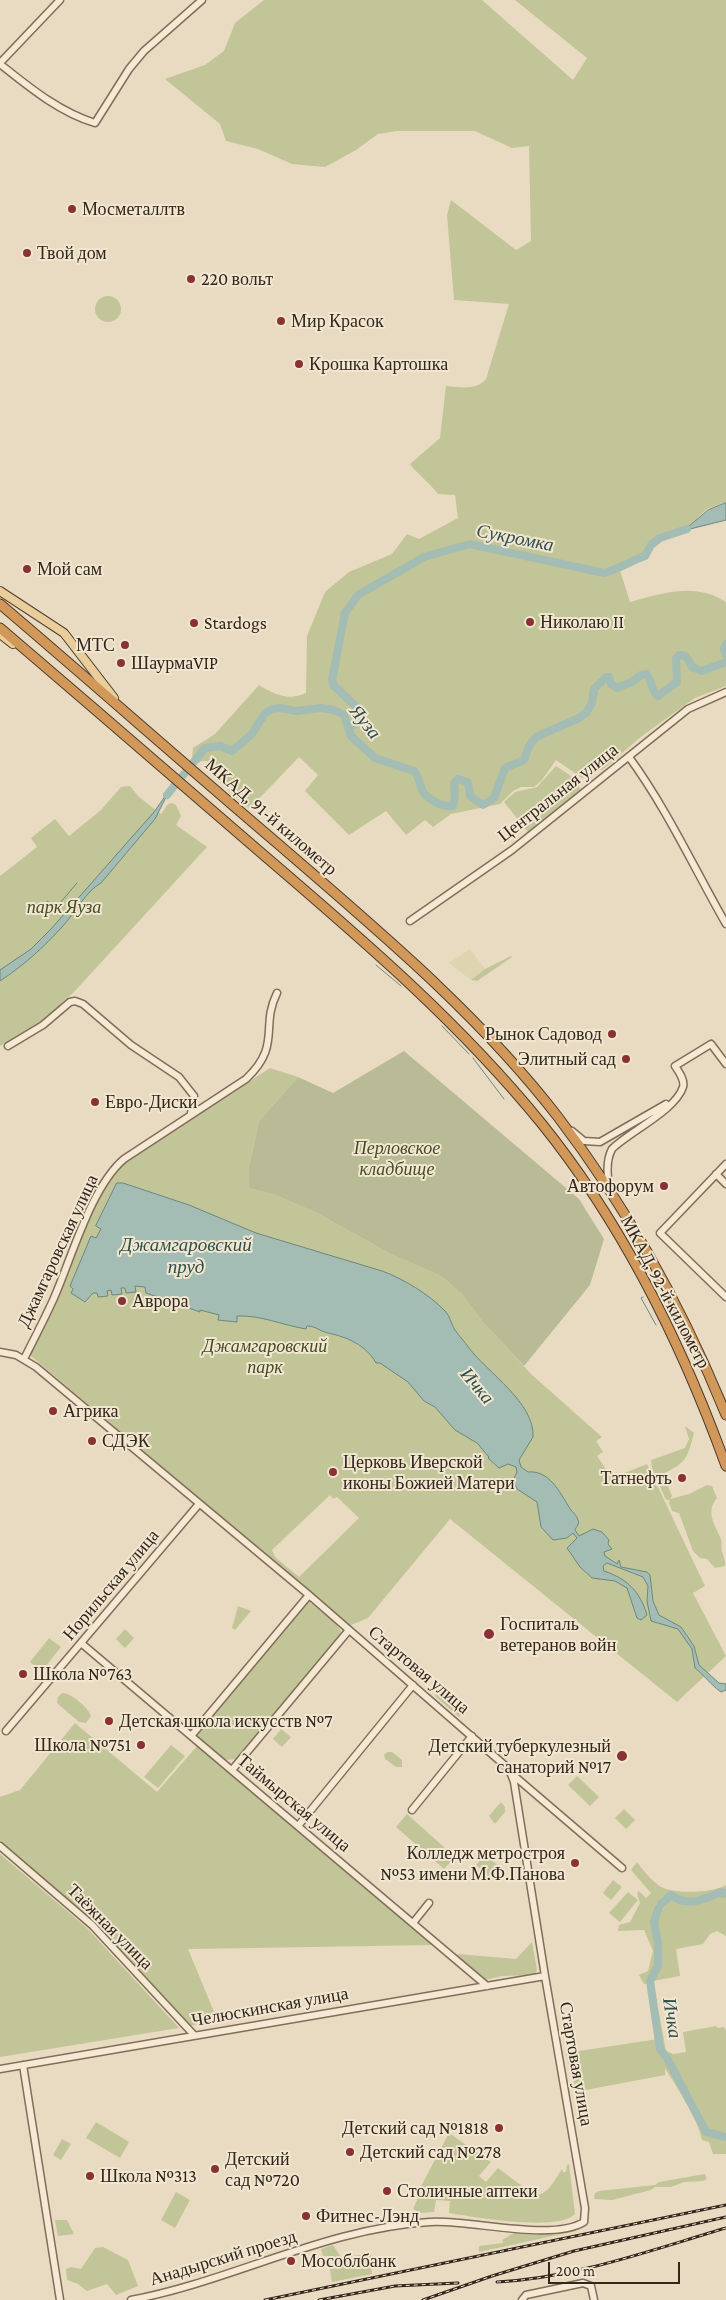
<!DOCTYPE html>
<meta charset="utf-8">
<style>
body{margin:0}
#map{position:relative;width:726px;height:2300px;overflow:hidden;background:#e9dbc1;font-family:"Crimson Pro",serif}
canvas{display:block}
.scale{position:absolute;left:548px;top:2262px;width:132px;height:22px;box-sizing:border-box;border:2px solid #32261d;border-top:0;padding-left:6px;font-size:15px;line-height:18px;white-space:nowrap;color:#32261d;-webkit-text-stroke:4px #f1e6d0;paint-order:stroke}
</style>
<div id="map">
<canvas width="726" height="2300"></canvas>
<div class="scale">200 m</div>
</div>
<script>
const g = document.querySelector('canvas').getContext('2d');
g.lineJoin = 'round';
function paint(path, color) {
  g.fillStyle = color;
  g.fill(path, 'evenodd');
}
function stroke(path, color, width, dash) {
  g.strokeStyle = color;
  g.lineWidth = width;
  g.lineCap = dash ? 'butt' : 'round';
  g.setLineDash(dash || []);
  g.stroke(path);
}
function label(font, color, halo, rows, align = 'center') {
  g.font = font + ' "Crimson Pro",serif';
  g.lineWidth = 4;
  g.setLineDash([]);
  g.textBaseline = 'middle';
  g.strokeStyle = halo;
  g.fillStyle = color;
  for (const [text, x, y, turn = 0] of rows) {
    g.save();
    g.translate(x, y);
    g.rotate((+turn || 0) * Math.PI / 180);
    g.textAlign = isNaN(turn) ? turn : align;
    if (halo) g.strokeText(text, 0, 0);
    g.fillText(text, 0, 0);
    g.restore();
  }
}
paint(new Path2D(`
 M470,949L485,969L471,980L449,963Z`), '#ddd4b0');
paint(new Path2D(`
 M264,0H482L573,80L587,58L515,0H726V502L707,509L688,527L665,534L651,544L644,554L628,560L619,567L630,602C663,593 695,582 726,602V686L695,698L642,736L602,770H596L588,764L582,771L584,777L582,778L556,760L542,780L534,787H521L513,791L500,804L451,814L433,827L425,820L406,835L386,811L349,835L305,791L318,775L299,757L251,807H247L209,773L212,765L207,761H201L199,763L192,757L193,748L215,734L259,685C275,695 289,701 306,693L307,636L325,592L349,572L392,554L407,534L419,539L458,518L455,495L438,494C429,482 419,476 410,464L440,438L446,386C460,387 476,391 486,379L509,304L454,300L447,215L451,200L516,250L531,241L529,146L512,148L475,131H397L378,134L356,150L325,167L292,164L258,149L226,141L220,124L165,79L205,65L224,51L235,23Z
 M95 309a13 13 0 1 1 26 0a13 13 0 1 1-26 0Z
 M556,766L577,780L581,791L530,833L528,832L504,802L515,792L537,787Z
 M130,786L139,797L161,814L168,804L172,803L176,805L181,816L176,825L207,847L74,992L42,1021L0,1046V876L37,847L31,838L55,819L69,836L101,810L121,787Z
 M511,956L512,957L477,981L471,980L485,969Z
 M270,1068L298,1077L259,1121L249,1167V1188L275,1195L315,1212L391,1254L441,1276L462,1294L483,1322L531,1374L602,1437L596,1441L603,1452L597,1456L612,1478L647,1464L705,1586L693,1593L726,1656L677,1702L450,1519L368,1618L351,1625L348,1624L31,1356L30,1353C47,1319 61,1286 76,1252C89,1222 100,1187 123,1164ZM330,1495L333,1499L337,1497L359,1518L299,1577L275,1557L272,1550Z
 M685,1426L694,1433C687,1459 687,1462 663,1474L672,1496L670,1499L689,1494L707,1485L712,1486L717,1498C705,1512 715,1525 721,1539C722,1543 721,1547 722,1551C723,1557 726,1560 725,1566L715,1568L707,1559L700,1558L693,1551L679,1513L672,1511L669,1503L670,1500H666L652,1468L651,1460L685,1448L689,1439Z
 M308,1601L336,1624L341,1631L339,1636L236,1759L224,1760L196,1735Z
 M238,1606L251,1611L235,1630L232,1628Z
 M125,1629L134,1638L125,1648L116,1639Z
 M49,1638L61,1647L41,1672L30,1662Z
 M441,1688H445L466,1707L459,1717L435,1696Z
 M62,1693C71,1693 88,1707 91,1716L86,1723L79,1722L57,1703L58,1697Z
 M75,1723L157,1792L198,1745L433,1945L188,1949L217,2019L190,2026L95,1922L0,1842V1797L20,1790Z
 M281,1729L291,1737L282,1747L273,1739Z
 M171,1745L185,1756L158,1788L144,1777Z
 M387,1752H392L402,1760V1767H396L385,1759L384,1755Z
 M577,1776L599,1797L590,1806L568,1785Z
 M501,1802L505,1807V1812L495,1824L489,1816Z
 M624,1809L635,1820L626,1829L615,1818Z
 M407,1814L455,1857L444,1869L396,1827Z
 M0,1854L87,1928L179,2028L0,2057Z
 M485,1855L501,1868L492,1879L476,1865Z
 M637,1862C643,1870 650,1879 658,1885C670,1895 714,1893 726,1885V1936L717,1931L710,1934L703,1944L676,1949L680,1976L653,1981L666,2051L673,2054L686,2052L683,2032L716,2026L718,2028L724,2027L726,2030V2154H713L709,2142L702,2140C697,2117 677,2088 665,2068V2075L575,2092L566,2053L658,2039L650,1983L644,1984L639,1975L648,1971L653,1951L644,1930L618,1931L619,1925L630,1922L640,1903L637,1893L639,1891L646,1898L651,1893L631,1870Z
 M613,1880L622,1887L611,1900L603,1893Z
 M628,1892L638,1900L620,1922L609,1913Z
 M532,1942L537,1970L535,1975L502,1976L485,1980L457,1957L458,1954L516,1959Z
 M96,2122L129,2142L120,2158L86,2138Z
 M449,2133L491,2162L479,2176L486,2182L498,2168L534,2195C547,2197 556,2178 562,2169L563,2172H566L567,2165L569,2164L575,2214C559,2232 473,2217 449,2213L450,2201L436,2200L434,2212L420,2213L413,2209L418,2198L416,2196Z
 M62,2139L71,2144L61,2160L53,2155Z
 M705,2174L707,2179L703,2181L684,2182L671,2187H655L651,2190L612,2200L594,2199L595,2193L599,2191L655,2185L659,2182Z
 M176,2192L190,2200L175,2228L161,2220Z
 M55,2220H67L74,2234L58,2236Z
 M576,2229V2231L479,2252V2246L503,2243L502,2240L514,2233Z
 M333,2245L341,2257L371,2254L373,2267H371L372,2274L332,2282L329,2265L334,2263L332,2256H323L321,2249Z
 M103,2247L128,2260L138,2286L116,2295L107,2284L87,2291L78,2284L67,2280L66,2269L71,2267L81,2269L95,2248Z`), '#c2c597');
paint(new Path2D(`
 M404,1051L579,1199L604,1239L590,1285L524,1366L483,1322L462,1294L441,1276L391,1254L315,1212L275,1195L249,1188V1167L259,1121L298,1077L333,1093Z`), '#b8bb95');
const water = new Path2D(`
 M726,503V520L678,532L688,527L708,510Z
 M172,787L175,790L165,799L155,819L101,883C87,890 74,914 62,927C44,947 23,966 0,981V970L31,949L51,929L154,812Z
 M117,1183H123L189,1205L256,1233L382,1271C402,1278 430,1295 444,1310C450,1315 451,1324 455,1330C459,1336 465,1342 469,1348C488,1373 535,1403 533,1437L519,1460L521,1467L528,1472C549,1470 559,1491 569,1507C571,1511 577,1515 578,1520C580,1524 576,1527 575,1530L579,1536L593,1529L602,1532L609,1540L608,1544L612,1549L604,1552L605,1556L617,1564L619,1560L621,1567L647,1572L650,1575L653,1601L659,1615L681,1627L694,1646L699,1665L719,1683L726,1684V1690L721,1692C712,1686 704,1675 695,1668L692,1649L678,1629L651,1621L647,1601L648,1586L643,1577L607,1563L603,1566L604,1571C628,1579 640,1592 647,1615L641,1620L637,1618L627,1588L615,1581L592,1578L580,1567L567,1548L577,1538L573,1533L567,1538L553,1540L541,1527L537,1502L517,1489L513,1480L517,1472L516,1467L508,1464L499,1468L488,1458L489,1457L477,1443L455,1430L435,1407L424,1401L408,1382L380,1363H376C366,1345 347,1337 328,1333C320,1331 318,1328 310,1326H307L306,1329C282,1325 261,1315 237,1316V1322L218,1320L219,1315L200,1310V1312L146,1293L145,1287L135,1286L136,1292L126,1293L125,1288H121L122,1294L112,1295L111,1290L107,1291L108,1296L98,1297L97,1293H93L85,1302L71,1293L73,1289L70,1286L91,1236L96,1238L101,1229L96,1226Z`);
paint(water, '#a3bcb4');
stroke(water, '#6c8880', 1);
stroke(new Path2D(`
 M47,901L54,906L60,903L77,883
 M376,965L401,986
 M442,1026L469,1054
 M473,1058L504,1099
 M643,1297L641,1298L656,1325`), '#6c8880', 1);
stroke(new Path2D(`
 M726,644L724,649L726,655
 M348,728L358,722L361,711L334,686L332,680L345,613L358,595L424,557L470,544L604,573C619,569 631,561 645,556L651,545L660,538L687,529
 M167,795L205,748L220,746L232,751L252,734L265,713L273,709L280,708L296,711L322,708L334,710L344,715L351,736L375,758L414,771C420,777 419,786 424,793C429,800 444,808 453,806L455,797L454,783L458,779L468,782L470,796L483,805L494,798L505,768L524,760L529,746L536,737L579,718L586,713L592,703L594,689L606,677H609L611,684L617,688L632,682L641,675L646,674C652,680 651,691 658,696L677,682L676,659L679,655L686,656L692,667L702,671L726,662
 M661,1904L671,1895C688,1908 704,1899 721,1892L723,1894L726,1893
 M658,1909L654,1922L658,1943V1966L650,1981L660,2049L667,2058L706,2132L726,2137`), '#a3bcb4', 8);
const minor = new Path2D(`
 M0,63L60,0
 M0,64C29,87 59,112 95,123L129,69L144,51L202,0
 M629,757C667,809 694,868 726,924
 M410,921L512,850L688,709L726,692
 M8,1046L43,1025L70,1002L75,1001L83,1004L131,1045L179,1077L194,1096L191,1113
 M572,1131L584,1141L600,1142L666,1104
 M726,1164L660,1233L726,1297
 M716,1174L726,1184
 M609,1186C607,1174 606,1160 612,1149C629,1132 676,1110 683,1087C685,1080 679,1072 675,1066L711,1044L726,1064
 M0,1352L16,1355L36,1367L309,1595L509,1769L514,1782L545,1976L585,2208L584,2222C551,2242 469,2219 430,2222C326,2228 232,2281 131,2300
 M24,1359C34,1339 45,1318 54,1298C72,1257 91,1187 124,1159L246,1079C282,1045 260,1027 277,993
 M81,1643L487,1986
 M6,1731L199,1504
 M191,1736L309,1595
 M232,1770L349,1630
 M512,1774L622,1868
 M412,1810L472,1736
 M298,1826L413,1685
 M0,1846L92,1925L194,2035
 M413,1923L429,1903
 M23,2065L60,2300
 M0,2069L545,1976
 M522,2300L526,2295L583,2283L591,2286L594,2300`);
const major = new Path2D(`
 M0,591L64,633L114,698
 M0,634L13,644`);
const highway = new Path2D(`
 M0,604C93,683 184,764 277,843C375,928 478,1013 558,1117C629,1210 682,1307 726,1415
 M0,628C89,704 177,780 266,857C363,940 461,1024 542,1124C624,1226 682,1344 726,1466`);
stroke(minor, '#806d5b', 9);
stroke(major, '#4e3c2f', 10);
stroke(highway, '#4e3c2f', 11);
stroke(minor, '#f5e9d3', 6);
stroke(major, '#e9ce9c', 8);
stroke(highway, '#d19859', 9);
const rail = new Path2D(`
 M497,2282C575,2278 651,2250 726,2228
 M265,2300L726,2205
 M319,2300L395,2286L458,2283
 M423,2300L492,2276L574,2251L726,2217`);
stroke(rail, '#32261d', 3);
stroke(rail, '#f1e6d0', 1, [4]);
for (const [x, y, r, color] of [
 [72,209,5,"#893135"],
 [27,253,5,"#893135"],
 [191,279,5,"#893135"],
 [281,321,5,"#893135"],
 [299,364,5,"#893135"],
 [27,569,5,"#893135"],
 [530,622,5,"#893135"],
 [194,623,5,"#893135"],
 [125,645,5,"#893135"],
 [121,663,5,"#893135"],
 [612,1034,5,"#893135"],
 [626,1059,5,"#893135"],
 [95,1102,5,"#893135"],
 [664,1186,5,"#893135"],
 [122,1301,5,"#893135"],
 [53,1411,5,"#893135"],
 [92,1441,5,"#893135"],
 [333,1472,5,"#893135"],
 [682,1478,5,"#893135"],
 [489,1634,6,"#893135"],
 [23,1674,5,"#893135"],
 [109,1721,5,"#893135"],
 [141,1745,5,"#893135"],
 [622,1756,6,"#893135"],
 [575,1863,5,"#893135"],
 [499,2128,5,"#893135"],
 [350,2152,5,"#893135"],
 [215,2169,5,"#893135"],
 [90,2176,5,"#893135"],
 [387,2191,5,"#893135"],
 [306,2216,5,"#893135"],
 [291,2261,5,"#893135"]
]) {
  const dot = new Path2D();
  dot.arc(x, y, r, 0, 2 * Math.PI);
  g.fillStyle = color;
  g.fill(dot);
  stroke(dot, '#f1e6d0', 2);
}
label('18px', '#32261d', '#f1e6d0', [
 ["Мосметаллтв",82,209],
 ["Твой дом",37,253],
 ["220 вольт",201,279],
 ["Мир Красок",291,321],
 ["Крошка Картошка",309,364],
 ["Мой сам",37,569],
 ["Николаю II",540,622],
 ["Stardogs",204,623],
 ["МТС",115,645,"right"],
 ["ШаурмаVIP",131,663],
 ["Рынок Садовод",602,1034,"right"],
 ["Элитный сад",616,1059,"right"],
 ["Евро-Диски",105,1102],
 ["Автофорум",654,1186,"right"],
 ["Аврора",132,1301],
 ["Агрика",63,1411],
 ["СДЭК",102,1441],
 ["Церковь Иверской",343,1462],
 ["иконы Божией Матери",343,1483],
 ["Татнефть",672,1478,"right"],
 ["Госпиталь",500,1624],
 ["ветеранов войн",500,1645],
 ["Школа №763",33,1674],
 ["Детская школа искусств №7",119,1721],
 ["Школа №751",131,1745,"right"],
 ["Детский туберкулезный",611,1746,"right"],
 ["санаторий №17",611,1767,"right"],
 ["Колледж метростроя",565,1853,"right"],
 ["№53 имени М.Ф.Панова",565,1874,"right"],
 ["Детский сад №1818",489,2128,"right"],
 ["Детский сад №278",360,2152],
 ["Детский",225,2159],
 ["сад №720",225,2180],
 ["Школа №313",100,2176],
 ["Столичные аптеки",397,2191],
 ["Фитнес-Лэнд",316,2216],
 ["Мособлбанк",301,2261]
], 'left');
label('18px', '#32261d', '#f1e6d0', [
 ["Центральная улица",558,793,-38],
 ["МКАД, 91-й километр",271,817,41],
 ["Джамгаровская улица",58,1251,-65],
 ["МКАД, 92-й километр",665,1292,62],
 ["Норильская улица",111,1585,-50],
 ["Стартовая улица",419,1670,40],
 ["Таймырская улица",294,1803,40],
 ["Таёжная улица",110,1927,45],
 ["Челюскинская улица",270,2007,-10],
 ["Стартовая улица",576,2064,80],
 ["Анадырский проезд",223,2258,-17]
]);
label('italic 18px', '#444c26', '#f1e6d0', [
 ["парк Яуза",64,907],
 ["Перловское",397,1148],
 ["кладбище",397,1169],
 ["Джамгаровский",265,1346],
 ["парк",265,1367]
]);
label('italic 19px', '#2e504c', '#f1e6d0', [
 ["Сукромка",515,538,11],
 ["Яуза",365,722,51],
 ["Джамгаровский",186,1245],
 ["пруд",186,1267],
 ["Ичка",477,1386,50],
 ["Ичка",672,2018,81]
]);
</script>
